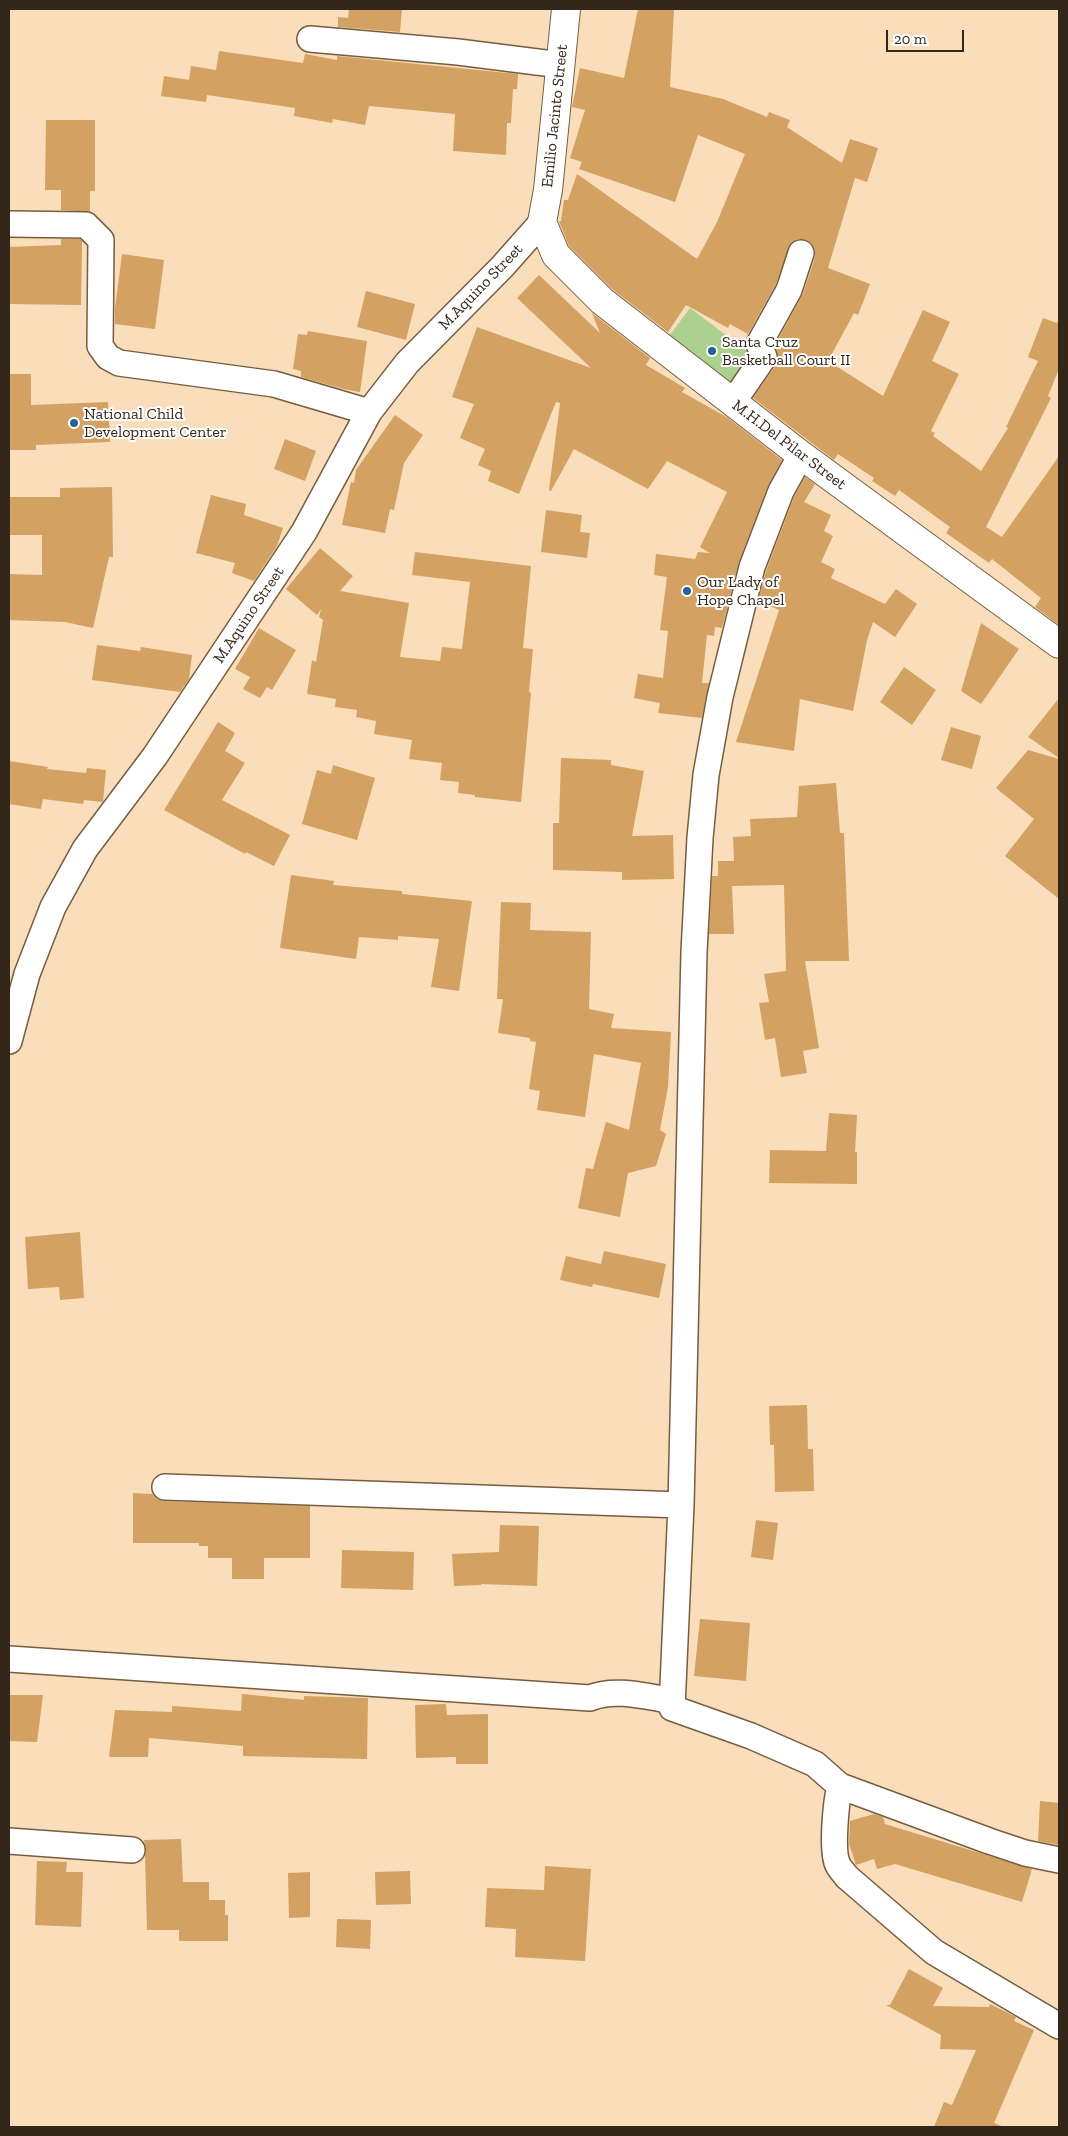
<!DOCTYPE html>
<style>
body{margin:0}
#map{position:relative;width:1068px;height:2136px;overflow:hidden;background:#faddbb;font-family:"Zilla Slab",serif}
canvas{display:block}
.frame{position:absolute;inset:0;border:10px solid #32271a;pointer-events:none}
.scale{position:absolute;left:886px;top:30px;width:78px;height:22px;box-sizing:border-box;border:2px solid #32271a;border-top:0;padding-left:6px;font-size:15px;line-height:18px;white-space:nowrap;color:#32271a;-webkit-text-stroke:4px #fff;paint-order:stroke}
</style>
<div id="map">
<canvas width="1068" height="2136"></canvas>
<div class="frame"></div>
<div class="scale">20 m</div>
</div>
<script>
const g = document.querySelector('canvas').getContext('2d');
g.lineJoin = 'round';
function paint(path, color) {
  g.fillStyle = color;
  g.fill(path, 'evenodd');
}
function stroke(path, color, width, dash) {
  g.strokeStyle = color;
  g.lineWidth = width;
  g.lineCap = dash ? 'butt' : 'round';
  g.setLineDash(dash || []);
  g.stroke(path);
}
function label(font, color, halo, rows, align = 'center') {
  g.font = font + ' "Zilla Slab",serif';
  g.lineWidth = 4;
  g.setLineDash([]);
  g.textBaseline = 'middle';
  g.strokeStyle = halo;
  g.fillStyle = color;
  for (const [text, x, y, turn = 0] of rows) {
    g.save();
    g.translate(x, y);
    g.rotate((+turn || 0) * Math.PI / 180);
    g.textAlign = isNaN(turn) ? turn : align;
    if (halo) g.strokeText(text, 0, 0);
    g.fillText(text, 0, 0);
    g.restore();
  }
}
paint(new Path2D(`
 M690,308L759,360L733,395L664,343Z`), '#acd08e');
paint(new Path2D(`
 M349,9H402L400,32L338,27V17L348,18Z
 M638,9H674L670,87L723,99L767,117L769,112L790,120L787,127L842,163L850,139L878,148L867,182L855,178L828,268L870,284L858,315L854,313L828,361L883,396L923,310L950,322L932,361L959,374L931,431L935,433L933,436L981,471L1008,428L1006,427L1038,361L1028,357L1043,318L1057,323L1059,318V369L1048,396L1051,398L986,527L1002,537L1059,456V625L1035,607L1041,598L992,559L989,563L946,533L950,527L899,490L895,496L872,481L874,478L838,454L834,460L753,398L776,365L778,358L775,345L803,294L815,257V250L811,243L806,240L798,239L791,243L776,284L748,334L730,324L728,328L686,305L668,332L612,289L569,246L559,221H561L564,200H568L577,174L697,259L717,222L745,154L698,135L675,202L579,169L582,162L570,158L585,110L572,107L580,68L624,78Z
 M219,51L303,63L305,54L337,60V56L518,74L517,89H513L511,123H507L506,155L453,151L455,114L369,106L365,125L333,119L332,123L294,116L295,108L207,95L206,102L161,96L164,76L189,80L191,66L216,70Z
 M46,120H95V191H90V212L61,210V190H45Z
 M61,239H80L82,241L81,305L9,304V247L61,245Z
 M122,254L164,260L155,329L115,324V308Z
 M539,275L600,333L592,313L650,358L646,365L685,388L682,392L728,418L782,460L768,486L739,562L722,628L715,627L714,636L707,635L702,683H709L702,718L658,713L660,703L634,698L638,674L663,678L668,631L660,630L667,577L654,575L656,554L695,559L698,552L710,553L700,547L727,492L667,461L648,489L574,449L551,491L549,490L560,403L556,402L519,494L488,481L491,471L478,465L485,449L460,438L474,404L452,397L477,327L591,368L517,298Z
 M366,291L415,304L406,340L357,327Z
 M308,331L367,341L360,392L343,389L301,377V371L293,369L298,334L307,335Z
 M9,374H31V405L108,402L110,442L36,445V450H9Z
 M395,415L423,435L404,463L394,510L390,509L385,533L342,525L351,482L354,483L356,470Z
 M285,439L316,451L305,481L274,469Z
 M805,477L815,484L804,502L831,515L824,531L833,536L821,562L835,569L831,578L885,604L896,589L917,604L895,637L873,622L867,640L853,711L800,699L794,751L736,742L779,610L758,601L766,571L794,497Z
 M112,487L113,557H109L93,628L65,622L9,620V574L42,575V535H9V497H60V488Z
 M211,495L246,504L244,515L283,528L277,546L254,581L232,573L235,563L196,553Z
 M546,510L582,515L580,532L590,533L587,558L541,552Z
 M320,548L353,576L340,591L409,603L400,657L440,661L442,647L462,649L470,582L412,575L415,552L531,566L523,648L533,649L529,692L531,693L521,802L475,797V795L458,793L459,782L440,780L442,763L409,759L412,740L374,734L376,721L356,717L357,710L335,707L336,699L307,694L312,660L316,662L323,620L319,617L321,609L317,615L286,589Z
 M981,623L1019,649L981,704L961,691Z
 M259,628L296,650L272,690L267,687L260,698L243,689L250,677L235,669Z
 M97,645L140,651L141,647L192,655L189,679L180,692L92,680Z
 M904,667L936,690L912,725L880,702Z
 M1059,698V758L1028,737Z
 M218,722L235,733L225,751L245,763L222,800L290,835L274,866L246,852L245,854L164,810Z
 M951,727L981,736L972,769L941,760Z
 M1028,750L1059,759V899L1005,856L1034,819L996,788Z
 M561,758L611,760V765L644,771L632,836L673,835L674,879L622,880V872L553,870V823H559Z
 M9,761L48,767L47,769L86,773L87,768L106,770L103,802L84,800L83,804L43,799L41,809L9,804Z
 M333,765L375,778L357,840L302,824L317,770L331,774Z
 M836,783L840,833H844L849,961H805L819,1048L803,1051L807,1073L781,1077L775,1038L765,1040L759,1003L769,1002L764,974L786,971L784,885L732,886L734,934H709L712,876H718V861H734L733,837L751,836L750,819L797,817L799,786Z
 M291,875L334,881L333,885L402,891V894L472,901L459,991L431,987L439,939L398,936V940L359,937L356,959L280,948Z
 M501,902L531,903L530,930L591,932L589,1009L614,1014L611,1028L671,1032L668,1087L660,1130L666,1134L656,1166L628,1173L620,1217L578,1208L586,1168L593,1169L606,1122L629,1130L641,1063L594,1054L585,1117L537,1110L540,1091L529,1089L536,1042L530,1041V1038L498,1033L503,999H497Z
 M829,1113L857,1115L855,1152H857V1184L769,1183L770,1150L826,1151Z
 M80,1232L84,1298L60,1300L59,1287L28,1289L25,1237Z
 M604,1251L666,1264L659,1298L593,1284L592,1287L560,1280L566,1256L601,1264Z
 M807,1405L808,1449H813L814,1491L775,1492L774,1445H770L769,1406Z
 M133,1493L152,1494L158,1499L164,1501L310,1506V1558H264V1579H232V1558H208V1546H199V1543H133Z
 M756,1520L778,1523L773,1560L751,1557Z
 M500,1525L539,1526L537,1586L481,1584V1585L454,1586L452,1554L499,1552Z
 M342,1550L414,1552L413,1590L341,1588Z
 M700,1619L750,1623L746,1681L694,1676Z
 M242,1694L304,1700V1696L368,1698L367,1759L243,1756V1746L149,1738L148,1757H109L115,1710L172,1712V1706L241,1711Z
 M9,1695H43L37,1742L9,1741Z
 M446,1704L447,1715L488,1714V1764H456V1757L416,1758L415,1705Z
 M1040,1801L1059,1803V1845L1038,1841Z
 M874,1814L883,1817L885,1824L1032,1869L1022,1902L895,1864L877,1869L874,1859L856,1865L849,1844L850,1821Z
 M181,1839L183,1882H209V1900H225V1915H228V1941H179V1930H147L145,1856L146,1851L144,1840Z
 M37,1861L67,1862L66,1872H83L81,1927L35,1925Z
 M545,1866L591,1869L585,1961L515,1957L516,1929L485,1927L487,1888L544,1890Z
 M410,1871L411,1904L376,1905L375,1872Z
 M310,1872V1917L289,1918L288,1873Z
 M337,1919L371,1920L370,1949L336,1947Z
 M909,1969L943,1988L933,2006L989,2007L990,2004L1016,2017L1014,2021L1034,2030L994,2123L1004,2127H934L944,2102L952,2105L976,2050L940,2049L941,2035L886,2005H890Z`), '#d3a162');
const street = new Path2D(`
 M310,39L458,52L561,65
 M9,224L86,225L101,240L100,346L108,357L119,363L274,384L369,412
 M733,402L764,357L759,344L789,290L801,253
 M801,455L781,491L752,567L720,697L706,775L700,838L694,952L681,1505L672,1708L751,1736L815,1764L840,1786L989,1841L1025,1853L1059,1860
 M9,1041L27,974L53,907L85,849L155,756L304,532L369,412L407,363L502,267L542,222
 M165,1487L681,1505
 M9,1659L590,1698C614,1688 644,1696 668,1700L672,1708
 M840,1786C836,1801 831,1852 838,1865C840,1869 844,1873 847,1877L934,1952L1059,2026
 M9,1841L132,1850`);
const secondary = new Path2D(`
 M566,9L548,190L542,222L556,255L602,301L801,455L1059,644`);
stroke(street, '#765d3f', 28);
stroke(secondary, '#765d3f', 30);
stroke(street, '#fff', 25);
stroke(secondary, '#fff', 28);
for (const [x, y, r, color] of [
 [712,351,5,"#286098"],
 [74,423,5,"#286098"],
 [687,591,5,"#286098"]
]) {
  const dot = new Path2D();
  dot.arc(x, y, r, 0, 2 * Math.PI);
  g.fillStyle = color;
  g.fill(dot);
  stroke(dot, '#fff', 2);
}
label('16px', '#32271a', '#fff', [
 ["Emilio Jacinto Street",555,116,-84],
 ["M.Aquino Street",481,287,-46],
 ["M.H.Del Pilar Street",789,445,37],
 ["M.Aquino Street",249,615,-56]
]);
label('16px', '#32271a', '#fff', [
 ["Santa Cruz",722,342],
 ["Basketball Court II",722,360],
 ["National Child",84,414],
 ["Development Center",84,432],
 ["Our Lady of",697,582],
 ["Hope Chapel",697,600]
], 'left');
</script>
